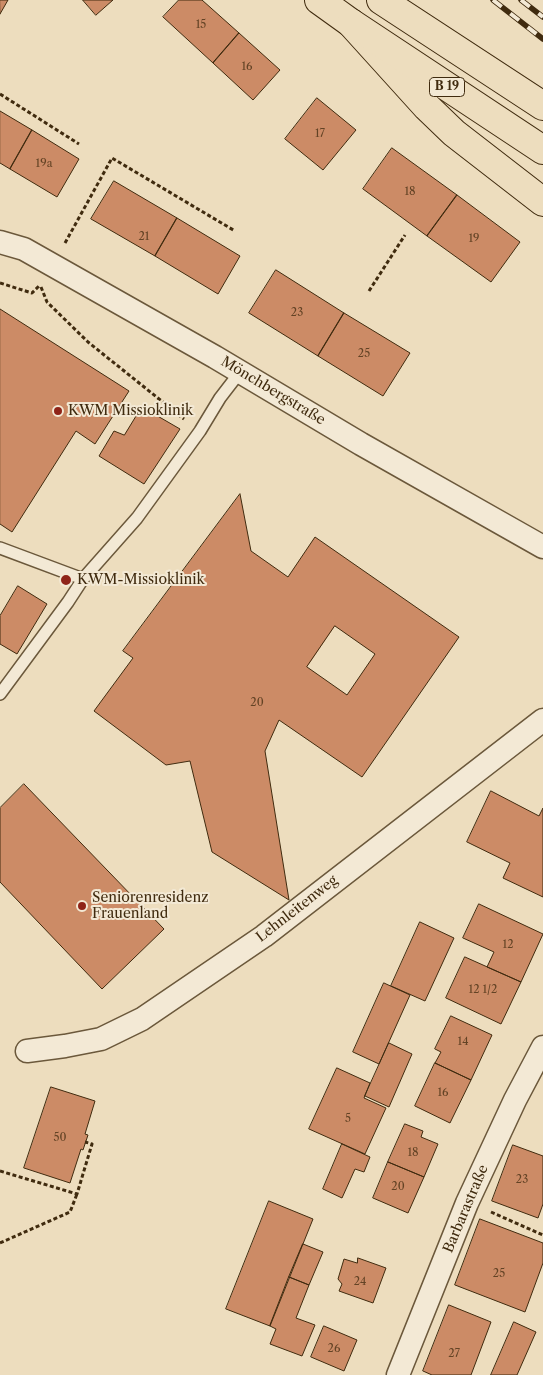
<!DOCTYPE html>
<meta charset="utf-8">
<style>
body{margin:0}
canvas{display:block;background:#edddbe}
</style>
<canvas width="543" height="1375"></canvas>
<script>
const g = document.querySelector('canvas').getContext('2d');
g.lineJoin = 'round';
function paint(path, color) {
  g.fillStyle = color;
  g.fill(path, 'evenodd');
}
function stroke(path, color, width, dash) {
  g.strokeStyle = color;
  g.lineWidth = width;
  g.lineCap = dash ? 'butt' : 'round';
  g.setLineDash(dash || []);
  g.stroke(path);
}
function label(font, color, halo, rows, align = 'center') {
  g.font = font + ' "Libre Caslon Text",serif';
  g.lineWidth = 4;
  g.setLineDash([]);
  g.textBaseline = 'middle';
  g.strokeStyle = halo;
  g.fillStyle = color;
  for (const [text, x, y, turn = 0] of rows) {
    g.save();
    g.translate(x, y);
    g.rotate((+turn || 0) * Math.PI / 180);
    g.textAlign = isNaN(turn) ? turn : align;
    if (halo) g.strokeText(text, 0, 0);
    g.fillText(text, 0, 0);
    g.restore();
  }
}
const building = new Path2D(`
 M0,0H8L0,14Z
 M83,0H113L96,15Z
 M179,0H202L239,33L213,63L163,17Z
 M239,33L280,70L253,100L213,63Z
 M317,98L356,130L323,170L285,139Z
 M0,111L32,130L10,169L0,163Z
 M32,130L79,159L57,197L10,169Z
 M392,148L457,195L427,236L363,189Z
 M114,181L177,218L155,256L91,219Z
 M457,195L520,242L491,282L427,236Z
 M177,218L240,256L218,294L155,256Z
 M276,270L344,313L318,356L249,313Z
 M0,309L129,391L95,444L76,431L12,532L0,524Z
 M344,313L410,353L383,396L318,356Z
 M142,407L180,429L144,484L99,456L114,431L124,435Z
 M240,494L251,551L288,577L315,537L459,637L362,777L279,720L265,751L289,900L212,852L190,761L166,765L94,711L133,658L123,651ZM335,626L375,654L347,695L307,667Z
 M18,586L47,604L17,654L0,644V616Z
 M24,784L164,929L102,989L0,882V808Z
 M491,791L539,816L543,808V897L503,878L510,863L467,842Z
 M479,904L543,934L521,982L487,967L494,952L463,938Z
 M420,922L454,938L425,1001L391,986Z
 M465,957L521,982L501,1024L446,998Z
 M384,983L410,995L379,1064L353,1052Z
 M451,1016L492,1035L471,1080L435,1063L441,1052L435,1049Z
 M389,1043L412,1054L389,1107L365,1096Z
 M435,1063L471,1080L450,1123L415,1106Z
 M337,1068L370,1083L364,1098L386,1108L365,1154L309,1129Z
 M51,1087L95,1101L85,1134L88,1135L83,1150L81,1149L70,1183L24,1168Z
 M405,1124L423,1131L421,1137L438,1144L424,1177L388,1162Z
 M342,1144L370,1157L364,1172L355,1169L342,1198L323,1189Z
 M513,1145L543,1156V1204L538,1218L492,1201Z
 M388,1162L424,1177L408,1213L373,1198Z
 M269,1201L313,1219L270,1326L226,1309Z
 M480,1219L543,1243V1263L525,1312L455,1285Z
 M303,1244L323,1252L309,1285L289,1277Z
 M358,1258L386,1268L373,1303L339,1291L342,1284L338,1279L344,1259L357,1263Z
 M289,1277L309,1285L296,1318L315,1325L302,1356L270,1344L276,1329L270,1326Z
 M449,1305L491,1322L471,1375H432L423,1371Z
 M514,1322L536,1332L517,1375H491Z
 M324,1326L357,1340L344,1371L311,1357Z`);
paint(building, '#cc8b66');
stroke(building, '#402b0f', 1);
const lane = new Path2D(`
 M0,548L83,579
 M0,694L68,602L83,579L137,518L200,431L220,398L240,372`);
const street = new Path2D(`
 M0,242L24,249L215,357L361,444L543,547
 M27,1051L65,1046L101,1039L142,1019L264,936L543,720
 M398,1375L467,1203L515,1100L543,1047`);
const primary = new Path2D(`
 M319,0L351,23L427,107L454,133L543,202`);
const highway = new Path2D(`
 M381,0L543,106
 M351,23L543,150`);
stroke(lane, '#6b583b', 14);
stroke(street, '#6b583b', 25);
stroke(primary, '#402b0f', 30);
stroke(highway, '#402b0f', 30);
stroke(new Path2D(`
 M0,94L79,144
 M65,243L112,158L235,231
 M0,283L32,293L40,285
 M41,287L47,302L88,342L184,419
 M369,291L405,235
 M0,1171L77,1194L92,1144L85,1142
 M491,1212L543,1235
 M0,1243L70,1212L77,1194`), '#402b0f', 3, [4, 2.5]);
stroke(lane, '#f3e9d5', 11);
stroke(street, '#f3e9d5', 22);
stroke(primary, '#edddbe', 28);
stroke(highway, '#edddbe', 28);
const rail = new Path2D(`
 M493,0L543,39
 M521,0L543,17`);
stroke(rail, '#402b0f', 5.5);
stroke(rail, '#f3e9d5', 4, [11]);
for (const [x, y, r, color] of [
 [58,411,5,"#8f2418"],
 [66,580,6,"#8f2418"],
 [82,906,5,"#8f2418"]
]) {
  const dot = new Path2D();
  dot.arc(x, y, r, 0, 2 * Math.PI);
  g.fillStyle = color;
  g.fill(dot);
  stroke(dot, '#f3e9d5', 2);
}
label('11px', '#634325', null, [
 ["15",201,25],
 ["16",247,67],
 ["17",320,134],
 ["19a",44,164],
 ["18",410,192],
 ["21",144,237],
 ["19",474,239],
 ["23",297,313],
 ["25",364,354],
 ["20",257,703],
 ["12",508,945],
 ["12 1/2",483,990],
 ["14",463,1042],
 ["16",443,1093],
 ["5",348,1119],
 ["50",60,1138],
 ["18",413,1153],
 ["23",522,1180],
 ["20",398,1187],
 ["25",499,1274],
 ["24",360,1282],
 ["26",334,1349],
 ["27",454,1354]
]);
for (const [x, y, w] of [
 [447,87,35]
]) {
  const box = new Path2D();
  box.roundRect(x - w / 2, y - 9.5, w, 19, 4);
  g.fillStyle = '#f3e9d5';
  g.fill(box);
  stroke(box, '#402b0f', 1);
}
label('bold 12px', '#402b0f', null, [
 ["B 19",447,87]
]);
label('14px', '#402b0f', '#f3e9d5', [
 ["Mönchbergstraße",273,391,31],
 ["Lehnleitenweg",297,909,-38],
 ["Barbarastraße",466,1209,-67]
]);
label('14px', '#402b0f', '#f3e9d5', [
 ["KWM Missioklinik",68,411],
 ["KWM-Missioklinik",77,580],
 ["Seniorenresidenz",92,898],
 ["Frauenland",92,914]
], 'left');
</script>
